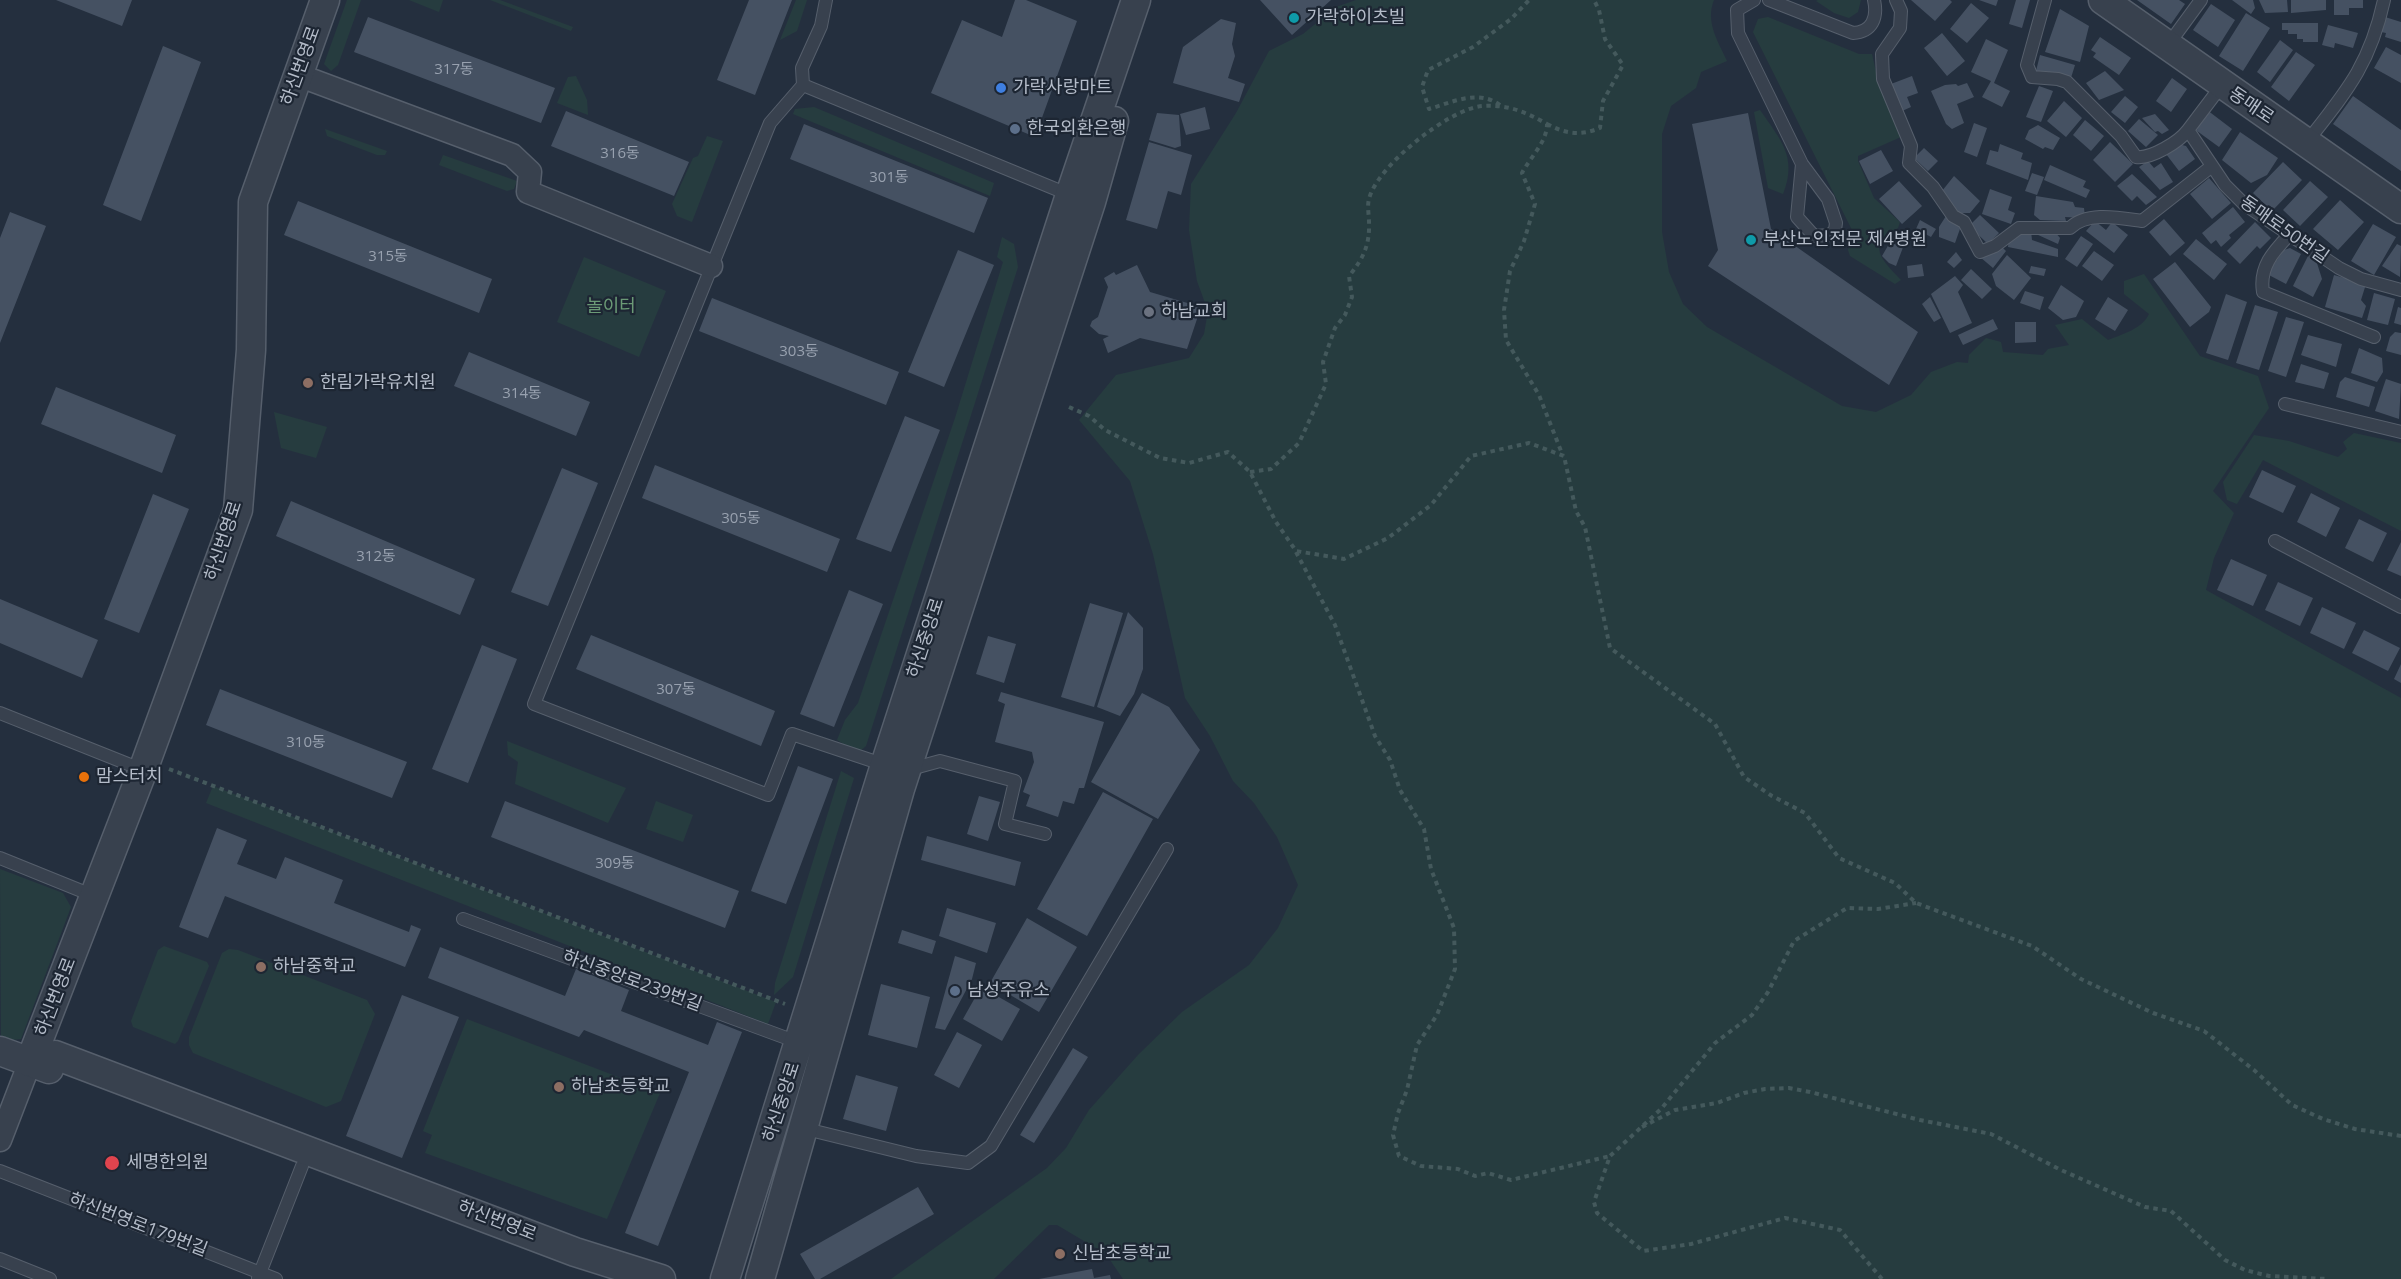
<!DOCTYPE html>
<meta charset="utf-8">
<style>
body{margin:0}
canvas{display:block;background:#242f3e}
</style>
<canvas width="2401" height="1279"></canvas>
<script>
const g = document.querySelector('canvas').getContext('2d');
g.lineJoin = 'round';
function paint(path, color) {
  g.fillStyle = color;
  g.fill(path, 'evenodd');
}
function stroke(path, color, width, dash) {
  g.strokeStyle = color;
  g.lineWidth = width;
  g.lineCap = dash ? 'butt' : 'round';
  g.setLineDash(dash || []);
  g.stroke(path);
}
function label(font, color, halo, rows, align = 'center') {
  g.font = font + ' "Open Sans","Noto Sans KR",sans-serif';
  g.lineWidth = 4.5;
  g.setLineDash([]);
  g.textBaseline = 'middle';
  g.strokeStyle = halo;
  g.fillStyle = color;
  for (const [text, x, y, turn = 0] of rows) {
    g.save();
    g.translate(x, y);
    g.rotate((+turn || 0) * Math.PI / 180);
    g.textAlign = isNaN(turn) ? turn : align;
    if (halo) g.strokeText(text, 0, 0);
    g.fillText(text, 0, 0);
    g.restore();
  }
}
paint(new Path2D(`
 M347,0H361L338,65L331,71L324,64Z
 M409,0H443L439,12Z
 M490,0H500L573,27L571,31Z
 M796,0H807L797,31L780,40Z
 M1356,0H1714C1705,22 1718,41 1727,61L1701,72L1696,88L1671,106L1662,134V232L1669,272L1683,304L1707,327L1842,406L1876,412L1911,395L1931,372L1957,362L1968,363L1969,355L1986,338L2001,342L2003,352L2043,355L2048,349L2069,345L2055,325L2082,319L2108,340C2123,334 2142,329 2149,314L2124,294V281L2144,274L2200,356L2258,376L2269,408L2213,491L2234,513L2214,558L2206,590L2401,698V1279H1123L1106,1254L1057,1225H1049L994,1279H891L1047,1168L1066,1148L1089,1110L1138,1055L1182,1012L1249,965L1278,928L1298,885L1277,837L1254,803L1233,781L1210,736L1185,698L1153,554L1130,481L1079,420L1116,375L1189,358L1204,334L1208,311L1197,281L1189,230L1191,184L1236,113L1269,51L1303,34L1336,7Z
 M1818,0H1861L1858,12L1849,18L1834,13L1816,1Z
 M1768,17L1859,54H1872L1876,72L1901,137L1858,156V161L1874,198L1900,222L1898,228C1865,245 1882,260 1901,280L1895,284L1850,256L1848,250L1852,230L1753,32L1758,19Z
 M576,76L587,100L588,115L557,103L568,77Z
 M814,107L994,183L990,196L793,114L795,109Z
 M1760,110C1780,139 1798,157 1783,194L1768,188L1754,112Z
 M325,129L387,151L385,155H377L327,136Z
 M707,136L723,141L692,222L677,216L672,204L693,158L698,156Z
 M443,155L517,181L514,189L507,191L439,165Z
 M1002,237L1014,244L1018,267L866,746L858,753L837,740L845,720L858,703L955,418L1003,262L997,257Z
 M584,257L666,291L639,357L557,322Z
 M274,412L327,427L316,458L281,448Z
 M2354,433L2401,443V531L2263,460L2237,504L2227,500L2223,482L2254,435L2289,441L2338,457L2347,449L2343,442Z
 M507,741L626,788L608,823L515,784L518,762L508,755Z
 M841,771L854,778L793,977L774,995L775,983Z
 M213,786L776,1002L768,1024L206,803Z
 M656,801L693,815L683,842L646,829Z
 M0,869L63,893L71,907L21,1039L1,1041Z
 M164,946L207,962L209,966L178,1041L175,1044L133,1027L131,1021L158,950Z
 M229,949L238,950L367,1000L375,1014L341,1101L326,1107L193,1053L189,1045V1037L222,953Z
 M467,1019L660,1093L607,1219L425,1153L432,1135L423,1131Z`), '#263c3f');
paint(new Path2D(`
 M56,0H132L122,26Z
 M749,0H792L755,95L717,80Z
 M1015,0H1026L1077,21L1035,137L931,93L962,20L1002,37Z
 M1260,0H1331L1292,35Z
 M1911,0H1950L1952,2L1935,21Z
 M1979,0H1998L1996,6Z
 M2016,0H2030L2022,28L2009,24Z
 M2137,0H2179L2185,4L2171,24Z
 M2232,0H2253L2255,8L2251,14Z
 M2259,0H2287L2288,12L2265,13Z
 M2291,0H2326V10L2291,13Z
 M2334,0H2363V8H2349V15H2334Z
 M1971,3L1989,18L1967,43L1950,29Z
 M2211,4L2235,20L2218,47L2193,30Z
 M2060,9L2089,26L2080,62L2045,52Z
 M2246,13L2270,28L2243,71L2219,56Z
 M368,17L555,88L541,123L354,52Z
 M2385,17L2401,22V42L2385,37L2386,33L2381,32Z
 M1221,19L1236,23L1232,44L1235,56L1228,78L1245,84L1239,102L1173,83L1183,47Z
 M2282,23H2318V42H2303V39H2297V34H2288V30H2282Z
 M2328,25L2358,33L2353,48L2335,43L2334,48L2322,45Z
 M1942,33L1965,61L1947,76L1924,48Z
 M2100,37L2131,58L2119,75L2093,57L2096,53L2091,50Z
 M1986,39L2008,50L1994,83L2010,91L2002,107L1982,97L1991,81L1971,72Z
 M2280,40L2293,50L2270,82L2257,72Z
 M163,46L201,62L141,221L103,205Z
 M2386,47L2401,55V83L2374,68Z
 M2296,52L2315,65L2289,101L2271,87Z
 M2040,55L2075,65L2070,81L2036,71Z
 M2105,71L2124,90L2099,100L2086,83Z
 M1912,76L1918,93L1907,97L1911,107L1902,111L1891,84Z
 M2172,78L2187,89L2171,112L2156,101Z
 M1967,83L1974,97L1957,104L1964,123L1952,129L1946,124L1931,91L1945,85L1956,84L1958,86Z
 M2039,86L2053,91L2041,122L2026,117Z
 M2125,96L2138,107L2125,123L2111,112Z
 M2353,96L2401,130V171L2333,124Z
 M2064,101L2082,118L2066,137L2047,121Z
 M1205,107L1210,129L1186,135L1180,114Z
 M2207,110L2232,129L2219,147L2197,131L2198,122Z
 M566,111L689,162L674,196L551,146Z
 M1157,113L1179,115L1181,146L1175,148L1149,140Z
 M1748,113L1771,229L1918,332L1889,385L1708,266L1718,250L1692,124Z
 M2155,114L2169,130L2162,134L2158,131L2155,132L2142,118Z
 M2139,119L2158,135L2146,147L2128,131Z
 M2085,120L2104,136L2091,151L2073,135Z
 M1974,123L1987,128L1977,157L1964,152Z
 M804,124L988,198L974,233L790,159Z
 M2038,125L2060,138L2053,150L2045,147L2043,149L2025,139L2029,130Z
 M2240,132L2278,158L2267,175L2251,183L2222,160Z
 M1149,142L1192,155L1181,195L1168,191L1157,229L1126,220Z
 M2110,142L2133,164L2115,182L2093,160Z
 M2000,144L2023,153L2021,159L2032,163L2028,180L1986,164L1990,150L1998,152Z
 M2178,144L2186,146L2195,159L2179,171L2166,154Z
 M1924,148L1938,161L1928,171L1914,158Z
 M1881,150L1893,171L1870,184L1859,161Z
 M2148,161L2154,168L2161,163L2173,182L2160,190L2139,167Z
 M2283,162L2302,180L2272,211L2253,193Z
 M2050,165L2086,181L2083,187L2090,190L2086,198L2044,180Z
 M2032,173L2044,177L2037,195L2025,191Z
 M2132,174L2157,197L2146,205L2137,196L2132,201L2117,186Z
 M1954,176L1980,201L1970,213H1958L1942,191Z
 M2209,178L2231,203L2212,219L2190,194Z
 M1899,181L1922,206L1902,224L1879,199Z
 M2310,181L2328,197L2300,226L2283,210Z
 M1990,189L2012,197L2008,210L2015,213L2011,224L1982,214Z
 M2036,196L2073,202L2075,207L2084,208L2085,218L2065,217L2066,221L2040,220L2034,215Z
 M2340,200L2364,222L2338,250L2313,229Z
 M298,201L492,279L479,313L284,235Z
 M2233,207L2245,222L2229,235L2231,238L2221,247L2216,240L2211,244L2202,233Z
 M10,212L46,226L0,343V238Z
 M1980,215L1999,233L1988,244L1969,226Z
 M1946,216L1961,226L1955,243L1939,237V227Z
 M2164,219L2185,243L2170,256L2149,232Z
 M1920,220L1936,229L1931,237L1916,229Z
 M2095,221L2106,230L2112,222L2128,235L2114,253L2086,231Z
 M2255,222L2271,238L2260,249L2257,246L2240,264L2227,251Z
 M2373,224L2396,237L2374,275L2351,261Z
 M2031,231L2032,240L2058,249V257L2008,247L2009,238L2016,232Z
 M2055,232L2060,238L2058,244L2036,234Z
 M2081,236L2093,244L2077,267L2065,259Z
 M1893,237L1905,242L1896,266L1889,263L1882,256Z
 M2196,239L2227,264L2214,280L2183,254Z
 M2397,244L2401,246L2400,277L2382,266Z
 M2000,245L2006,251L1993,268L1980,257Z
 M2290,248L2301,254L2286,284L2267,274L2284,250Z
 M958,250L994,265L944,387L908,372Z
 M2094,251L2114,265L2102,281L2082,266Z
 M1956,252L1962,260L1954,268L1947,262Z
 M2007,255L2031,278L2014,300L1996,286L1992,274Z
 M2308,256L2316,260L2322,279L2313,297L2293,286Z
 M2175,262L2211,307L2209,312L2190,327L2153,279Z
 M1922,264L1924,276L1908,278L1907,266Z
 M1137,265L1150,292L1201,307L1187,349L1140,338L1108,353L1103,339L1109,336L1099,334L1090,326L1092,321L1098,317L1108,287L1104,278L1114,272L1116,275Z
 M2031,266L2046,269L2044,276L2029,273Z
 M1971,269L1992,289L1982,299L1961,280Z
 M2334,275L2366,284L2361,300L2366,306L2362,318L2325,307Z
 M1955,276L1963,285L1958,292L1972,323L1950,333L1931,294Z
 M2061,285L2084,301L2076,317L2063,320L2048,308Z
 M2025,291L2044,297L2040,310L2020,303Z
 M2374,293L2395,299L2388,325L2367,320Z
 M2226,294L2247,302L2228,360L2206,353Z
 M1930,297L1941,318L1934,322L1922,304Z
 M2108,297L2128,310L2115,331L2095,319Z
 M712,298L899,372L886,405L699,331Z
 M2255,305L2278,312L2259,370L2236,363Z
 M2398,307L2401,308V325L2394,323Z
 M2286,317L2304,322L2286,377L2268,371Z
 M1993,319L1998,329L1963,345L1958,335Z
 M2015,322H2036V342L2015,343Z
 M2395,332L2401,333V355L2386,351L2390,337Z
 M2308,335L2342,344L2336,367L2301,355Z
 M2359,348L2382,358L2383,372L2377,382L2351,373Z
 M469,352L590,402L576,436L454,386Z
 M2301,364L2329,373L2324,389L2295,382Z
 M2345,377L2375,387L2369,407L2336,397L2340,382Z
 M2386,379L2401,384L2399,419L2375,411Z
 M56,387L176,435L162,473L41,424Z
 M905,416L940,430L891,552L856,539Z
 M655,465L840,539L827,572L642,498Z
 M562,468L598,483L548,606L511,592Z
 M2262,470L2296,486L2283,513L2249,497Z
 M2311,493L2340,508L2326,537L2297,522Z
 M153,494L189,509L139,633L104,619Z
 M291,501L475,579L460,615L276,536Z
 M2359,519L2387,533L2373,562L2345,548Z
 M2401,542V576L2387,570Z
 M2231,559L2267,575L2253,606L2217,590Z
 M2278,582L2313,598L2300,626L2265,610Z
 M849,590L883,604L834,727L800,714Z
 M0,599L98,640L82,678L0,643Z
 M1090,603L1123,613L1094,707L1061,697Z
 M2322,607L2356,623L2344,649L2310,633Z
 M1128,612L1143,628V669L1134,694L1120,716L1097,707Z
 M2364,630L2400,648L2388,671L2352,653Z
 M591,635L775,711L761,746L576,669Z
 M988,636L1016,644L1004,683L976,674Z
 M482,645L517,659L468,783L432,769Z
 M2401,664V683L2394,679Z
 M220,689L407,762L392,798L206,725Z
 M1001,692L1104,722L1084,788H1079L1074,804L1063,801L1058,817L1026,806L1030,795L1023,792L1034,762L1032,752L995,742L1005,704L998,701Z
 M1142,693L1169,707L1200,750L1158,819L1091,782Z
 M798,766L833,779L786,904L751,891Z
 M1103,792L1153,819L1087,936L1037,909Z
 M979,796L1000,802L988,841L967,834Z
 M505,801L739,891L725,928L491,837Z
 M217,828L247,840L237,864L276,879L285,857L343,880L334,903L409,932L411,925L421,929L405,967L225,896L208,938L179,927Z
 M927,836L1021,862L1015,886L921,860Z
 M947,908L996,923L987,953L939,936Z
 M1027,918L1077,947L1039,1012L990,983Z
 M902,930L936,941L932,954L898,943Z
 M440,947L565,996L576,969L629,990L621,1011L708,1045L717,1022L742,1032L658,1246L625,1233L689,1072L584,1030L579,1037L428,978Z
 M955,956L976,963L972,979L945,1030L935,1028Z
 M881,984L930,997L917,1048L868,1035Z
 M981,987L1020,1009L1002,1041L963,1019Z
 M402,995L459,1017L402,1158L346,1136Z
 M957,1032L982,1045L959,1088L934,1075Z
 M1073,1048L1088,1057L1034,1143L1020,1135Z
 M856,1075L898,1087L886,1131L843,1119Z
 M918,1187L934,1214L820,1279H815L800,1254Z
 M1092,1269L1094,1278L1110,1275L1111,1279H1039Z`), '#455162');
const service = new Path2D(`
 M1754,0L1737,10L1738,33L1802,164L1828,199L1836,223L1835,230L1830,235L1814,236L1797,217L1802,164
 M1769,0L1853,33C1872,32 1878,18 1874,0
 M1896,0L1901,11L1900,28L1882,54L1883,79L1911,146L1909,163L1933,187L1953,216L1964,222L1980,252L1995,246L2019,228H2070C2087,211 2120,218 2142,221L2212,166
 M2045,0L2027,65L2032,77L2058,79L2067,82L2121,136L2136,157C2151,159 2179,142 2188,130L2225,185L2244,204L2339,268L2361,279L2401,290
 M2168,45L2201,0
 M803,85L802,68L821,26L826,0
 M2188,130L2222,85
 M2306,143C2346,92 2370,65 2384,0
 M2289,235C2273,252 2259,267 2263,292L2374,337
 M2285,404L2401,432
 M2275,541L2401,607
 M0,713L143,770
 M885,765L792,734L768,795L534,704L770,123L803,85L1070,195
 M907,770L940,761L1015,781L1005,824L1045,834
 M0,858L94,896
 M463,919L800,1043
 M802,1128L916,1156L968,1163L991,1146L1167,849
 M0,1171L276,1279
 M0,1259L50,1279
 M258,1278L302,1166`);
const minor = new Path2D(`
 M298,75L512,155L530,172L528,192L711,266
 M0,1140L30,1062`);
const tertiary = new Path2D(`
 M2103,0L2401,209
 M0,1051L49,1069
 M30,1062L143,770L238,510L251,350L253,202L325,0
 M30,1062L55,1055L575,1252L661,1279
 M725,1279L885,765L1070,195L1136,0
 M760,1279L900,789L1091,202L1114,121`);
stroke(service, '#565f6c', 14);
stroke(minor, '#565f6c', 25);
stroke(tertiary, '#565f6c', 31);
stroke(new Path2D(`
 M1500,105C1478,89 1453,102 1429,109L1422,87L1428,70L1473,47L1511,19L1529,0
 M1547,124C1566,134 1580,136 1600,128L1603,101L1623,65L1605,39L1599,10L1594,0
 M1069,407L1089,416L1105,430L1160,458L1189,463L1228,452L1250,472L1276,522L1296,551L1344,559L1388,538L1431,505L1471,456L1529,443L1564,456L1576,511L1585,527L1610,648L1715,724L1744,777L1772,796L1805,813L1839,858L1895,883L1916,903L2032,946L2081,979L2153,1013L2204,1031L2254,1070L2292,1105L2323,1119L2355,1129L2401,1136
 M1250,472L1271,469L1299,443L1326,384L1323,362L1335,328L1345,315L1352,297L1349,276C1363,259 1370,245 1369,222C1369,215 1367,206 1369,199C1377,166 1449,109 1482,106C1507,104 1526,112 1547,124C1547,142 1531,156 1522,173L1535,204L1524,241L1510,271L1504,310L1506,340L1539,395L1563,456
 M1296,552L1335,625L1375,736L1390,760L1400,790L1424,829L1431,869L1454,928L1455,969L1437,1015L1417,1045L1407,1090L1398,1113L1393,1135L1399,1156L1421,1166L1458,1169L1475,1176L1488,1173L1511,1180L1610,1156
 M169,769L785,1004
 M1642,1127L1675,1110L1717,1103L1744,1093L1765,1089L1789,1088L1810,1092L1920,1120L1991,1134L2061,1170L2145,1207L2171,1211L2225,1260L2245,1270L2269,1276L2327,1279
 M1882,1279L1840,1230L1785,1218L1691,1244L1643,1251L1597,1213L1594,1202L1610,1156L1661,1109L1715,1043L1752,1015L1768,992L1794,941L1847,908L1878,909L1916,903`), '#44595c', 4, [4.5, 4.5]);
stroke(service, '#38414e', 12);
stroke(minor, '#38414e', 22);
stroke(tertiary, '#38414e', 28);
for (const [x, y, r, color] of [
 [1294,18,6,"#0f9aa8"],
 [1001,88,6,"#3f7fe0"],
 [1015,129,6,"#5c6f8a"],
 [1751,240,6,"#0f9aa8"],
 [1149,312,6,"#6b7280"],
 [308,383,6,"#8d6e63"],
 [84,777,6,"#e8710a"],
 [261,967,6,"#8d6e63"],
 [955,991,6,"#5c6f8a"],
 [559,1087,6,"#8d6e63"],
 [112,1163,8,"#e0444e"],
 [1060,1254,6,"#8d6e63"]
]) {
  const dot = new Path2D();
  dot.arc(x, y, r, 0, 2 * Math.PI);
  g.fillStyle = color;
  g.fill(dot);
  stroke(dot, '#1d2633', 2);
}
label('15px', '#98a1af', null, [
 ["317동",454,70],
 ["316동",620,154],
 ["301동",889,178],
 ["315동",388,257],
 ["303동",799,352],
 ["314동",522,394],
 ["305동",741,519],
 ["312동",376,557],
 ["307동",676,690],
 ["310동",306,743],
 ["309동",615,864]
]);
label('18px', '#b4bcc9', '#1d2633', [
 ["가락하이츠빌",1306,18],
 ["가락사랑마트",1013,88],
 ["한국외환은행",1027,129],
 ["부산노인전문 제4병원",1763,240],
 ["하남교회",1161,312],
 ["한림가락유치원",320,383],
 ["맘스터치",96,777],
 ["하남중학교",273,967],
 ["남성주유소",967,991],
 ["하남초등학교",571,1087],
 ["세명한의원",126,1163],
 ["신남초등학교",1072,1254]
], 'left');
label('18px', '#b4bcc9', '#1d2633', [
 ["하신번영로",301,66,-70],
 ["동매로",2251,106,34],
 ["동매로50번길",2284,230,35],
 ["하신번영로",224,541,-72],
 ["하신중앙로",926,638,-72],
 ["하신중앙로239번길",632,981,20],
 ["하신번영로",56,997,-69],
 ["하신중앙로",782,1102,-72],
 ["하신번영로",497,1221,21],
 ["하신번영로179번길",138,1225,21]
]);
label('18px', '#6b9a76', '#1d2633', [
 ["놀이터",611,307]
]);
</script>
